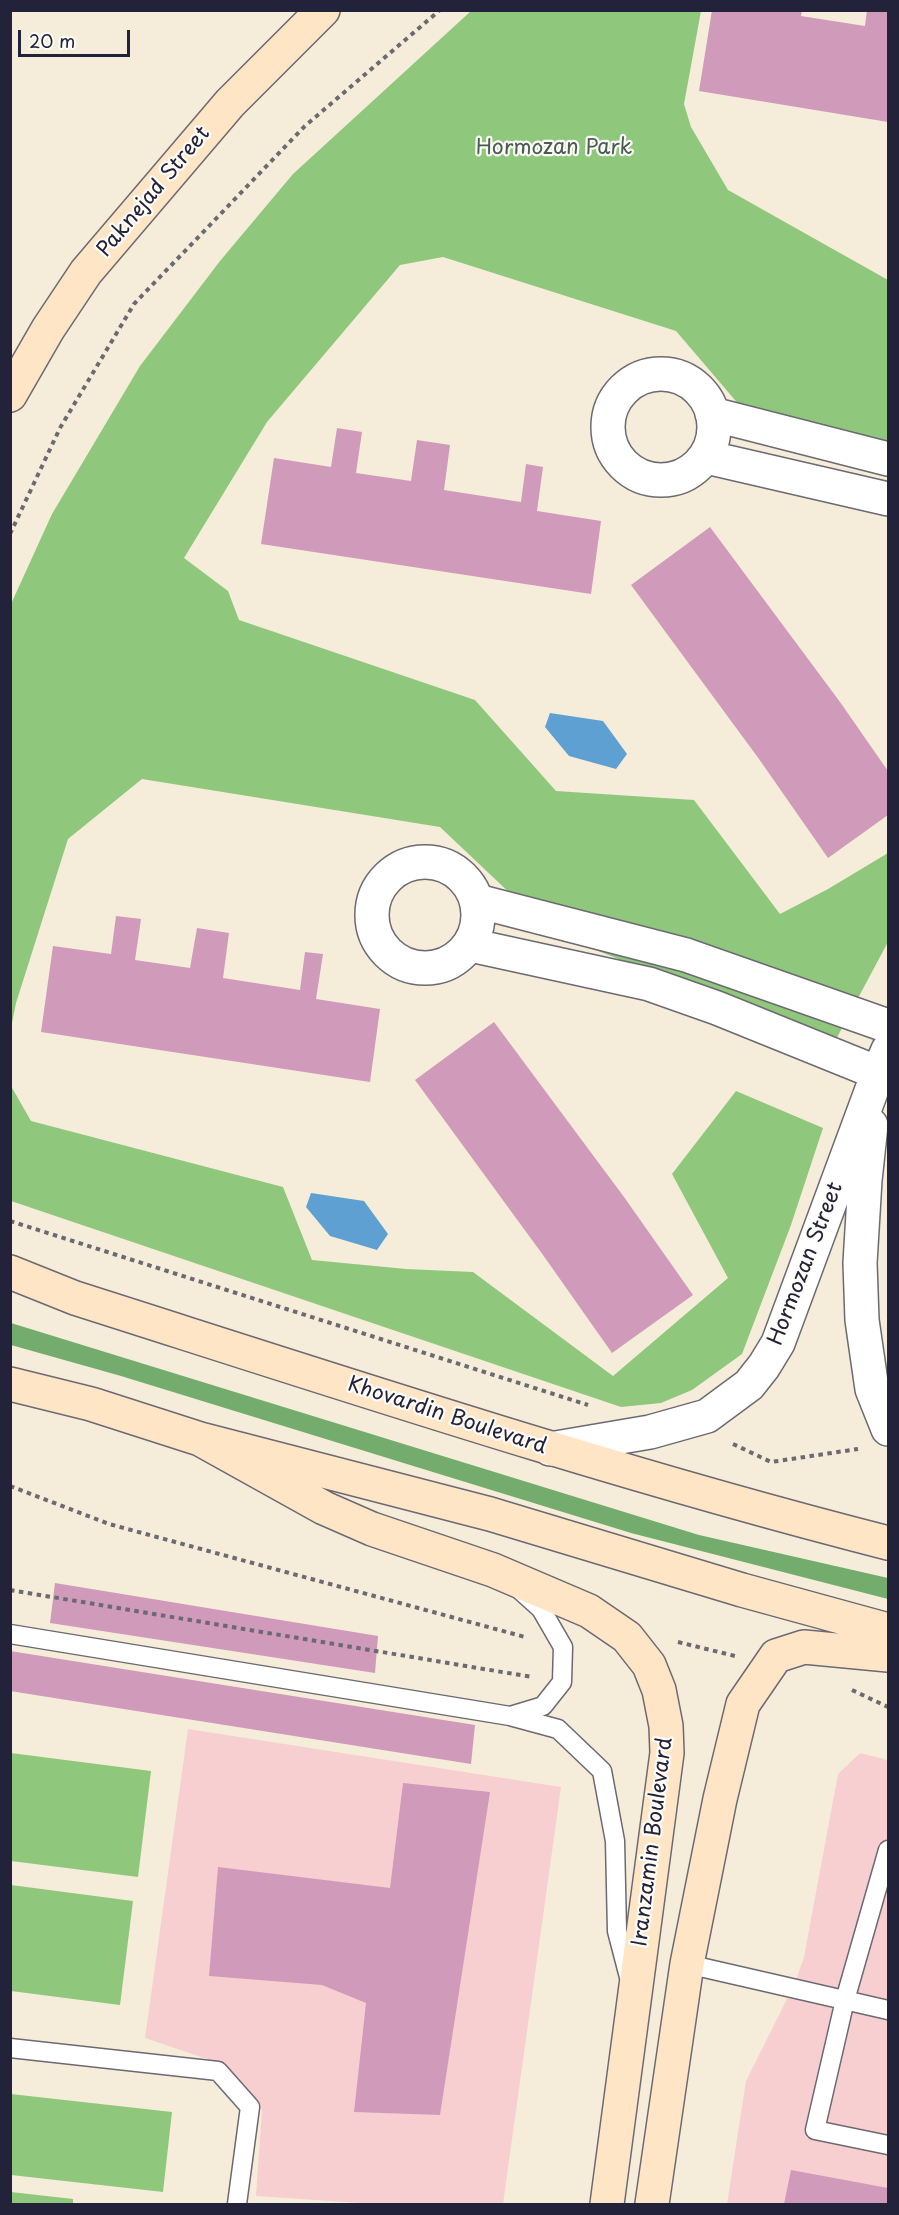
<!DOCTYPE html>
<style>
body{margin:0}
#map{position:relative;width:899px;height:2215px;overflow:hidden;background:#f5edd9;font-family:"Playpen Sans",sans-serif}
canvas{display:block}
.frame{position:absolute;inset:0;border:12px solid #22223b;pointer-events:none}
.scale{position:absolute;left:18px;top:30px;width:112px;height:27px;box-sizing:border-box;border:3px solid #22223b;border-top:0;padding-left:8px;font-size:18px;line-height:21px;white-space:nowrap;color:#22223b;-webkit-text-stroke:4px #fdfcf7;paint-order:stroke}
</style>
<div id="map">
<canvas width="899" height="2215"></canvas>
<div class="frame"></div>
<div class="scale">20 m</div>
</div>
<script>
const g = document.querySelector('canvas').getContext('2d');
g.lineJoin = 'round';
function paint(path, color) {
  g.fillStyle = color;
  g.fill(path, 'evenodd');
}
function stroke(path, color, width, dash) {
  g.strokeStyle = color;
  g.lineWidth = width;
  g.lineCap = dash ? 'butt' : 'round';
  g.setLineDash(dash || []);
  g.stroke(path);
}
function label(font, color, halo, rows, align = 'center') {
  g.font = font + ' "Playpen Sans",sans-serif';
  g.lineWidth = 4.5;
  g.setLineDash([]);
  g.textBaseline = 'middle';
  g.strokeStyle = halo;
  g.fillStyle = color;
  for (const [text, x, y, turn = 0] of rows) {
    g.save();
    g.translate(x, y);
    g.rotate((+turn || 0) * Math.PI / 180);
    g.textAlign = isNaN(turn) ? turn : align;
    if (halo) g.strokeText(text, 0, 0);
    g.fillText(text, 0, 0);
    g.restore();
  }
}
paint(new Path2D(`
 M188,1729L561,1787L503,2204H376L256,2196L262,2109L213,2061L145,2038Z
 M860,1753L888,1760V2204H727L746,2081L795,1983L804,1957L838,1774Z`), '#f7cfd1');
paint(new Path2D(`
 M471,11H701L684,104L691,127L728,190L888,280V460L752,420L676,331L443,257L400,265L267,422L184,558L228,591L239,620L475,700L556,791L694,800L780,914L828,889L888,853V942L834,1043L552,933L440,827L142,779L68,839L16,1003L11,1028V604L52,514L140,366L220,261L293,174Z
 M11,1086L31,1121L283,1187L312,1260L406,1269L473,1272L613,1376L728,1278L672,1174L736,1091L823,1128L791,1225L742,1354L692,1390L661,1403L621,1407L11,1201Z
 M11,1753L151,1771L138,1877L11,1861Z
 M11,1885L133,1901L120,2005L11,1991Z
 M11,2094L172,2112L163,2192L11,2175Z
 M11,2192L73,2199V2204H11Z`), '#8fc87c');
paint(new Path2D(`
 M11,1323L699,1535L888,1578V1599L631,1533L121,1376L11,1345Z`), '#73ac6c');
paint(new Path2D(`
 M550,713L603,721L627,754L616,769L569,756L545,727Z
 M311,1193L364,1201L388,1234L377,1250L330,1236L306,1207Z`), '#5ea0d1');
paint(new Path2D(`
 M712,10L774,12V10H802L801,16L865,26L867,10H888V122L699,91Z
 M337,428L362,432L356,473L411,481L417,440L450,445L444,490L521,502L526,464L543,467L537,511L601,521L591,594L261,544L274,458L331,467Z
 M710,527L840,702L888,771V815L828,858L759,759L631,585Z
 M116,916L141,919L135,960L190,968L197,928L229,933L223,978L300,990L305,952L323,954L316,999L380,1009L370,1082L41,1032L53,946L111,954Z
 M494,1022L624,1197L693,1295L612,1353L543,1255L415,1080Z
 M55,1583L378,1636L375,1673L50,1623Z
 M10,1651L475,1725L471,1764L10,1691Z
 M403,1783L490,1792L440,2115L354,2112L366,2003L322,1985L209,1976L218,1867L390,1888Z
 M791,2170L888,2188V2204H784Z`), '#d09abb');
const service = new Path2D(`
 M10,1634L510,1716L543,1706L562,1682L563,1647L541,1609L521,1591
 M510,1716L558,1729L602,1771L615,1841L617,1931L629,1977
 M888,1850L845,2000L815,2130L888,2145
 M687,1964L888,2010
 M10,2048L218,2071L250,2107L237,2204`);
const minor = new Path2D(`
 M608 427a53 53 0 1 1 106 0a53 53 0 1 1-106 0Z
 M712,414L888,459
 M706,457L888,499
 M372 915a53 53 0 1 1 106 0a53 53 0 1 1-106 0Z
 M477,901L686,955L888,1026
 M470,945L649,984L717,1008L878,1073`);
const tertiary = new Path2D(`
 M871,1125L865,1180L860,1263L862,1320L872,1389L888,1429
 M550,1449L650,1432L707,1416L749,1385L764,1366L778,1343L878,1073L888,1050`);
const secondary = new Path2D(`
 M10,395L48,329L86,272L230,103L323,10
 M10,1272L75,1298C345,1384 614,1473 888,1543
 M10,1384L91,1404L200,1439L490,1514L742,1590L888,1630
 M200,1439L324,1508L372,1529L493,1570L589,1611L627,1637L649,1665L659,1690L666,1726L667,1753L607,2204
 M652,2204L687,1964L720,1799L743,1704L776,1656L804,1647L888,1655`);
stroke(service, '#6c6972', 21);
stroke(minor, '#6c6972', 36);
stroke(tertiary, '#6c6972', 36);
stroke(secondary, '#6c6972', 36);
stroke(new Path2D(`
 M10,534L60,428L134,304L305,126L440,10
 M10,1221L588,1405
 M733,1444L771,1462L858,1449
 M10,1486L109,1524L525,1637
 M10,1590L532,1677
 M678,1642L735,1656
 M852,1690L888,1707`), '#6c6972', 4, [4.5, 4.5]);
stroke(service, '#fff', 18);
stroke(minor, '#fff', 33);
stroke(tertiary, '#fff', 33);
stroke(secondary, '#fde5c5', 33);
label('21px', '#485c52', '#fdfcf7', [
 ["Hormozan Park",554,148]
]);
label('21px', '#22223b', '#fdfcf7', [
 ["Paknejad Street",154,192,-50],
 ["Hormozan Street",806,1264,-69],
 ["Khovardin Boulevard",447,1416,18],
 ["Iranzamin Boulevard",653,1842,-83]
]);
</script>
